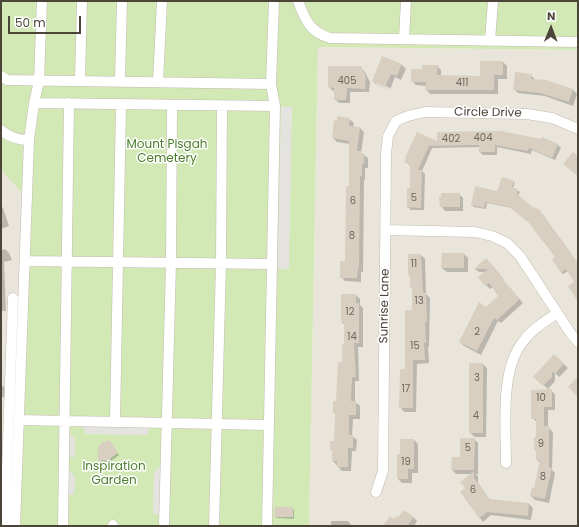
<!DOCTYPE html>
<style>
body{margin:0}
#map{position:relative;width:579px;height:527px;overflow:hidden;background:#f6f3ec;font-family:Poppins,sans-serif}
canvas{display:block}
.frame{position:absolute;inset:0;border:2px solid #4b4439;pointer-events:none}
.north{position:absolute;left:531px;top:8px;width:40px;height:40px;-webkit-text-stroke:3px #fff;paint-order:stroke;rotate:1deg;font-size:11px;font-weight:700;line-height:16px;text-align:center;color:#4b4439}
.north::after{content:'';display:block;margin:auto;width:14px;height:18px;background:#4b4439;clip-path:polygon(50% 0,100% 100%,50% 72%,0 100%)}
.scale{position:absolute;left:8px;top:16px;width:73px;height:18px;box-sizing:border-box;border:2px solid #4b4439;border-top:0;padding-left:5px;font-size:12px;line-height:14px;white-space:nowrap;color:#4b4439;-webkit-text-stroke:3px #fff;paint-order:stroke}
</style>
<div id="map">
<canvas width="579" height="527"></canvas>
<div class="frame"></div>
<div class="north">N</div>
<div class="scale">50 m</div>
</div>
<script>
const g = document.querySelector('canvas').getContext('2d');
g.lineJoin = 'round';
function paint(path, color) {
  g.fillStyle = color;
  g.fill(path, 'evenodd');
}
function stroke(path, color, width, dash) {
  g.strokeStyle = color;
  g.lineWidth = width;
  g.lineCap = dash ? 'butt' : 'round';
  g.setLineDash(dash || []);
  g.stroke(path);
}
function label(font, color, halo, rows, align = 'center') {
  g.font = font + ' Poppins,sans-serif';
  g.lineWidth = 3;
  g.setLineDash([]);
  g.textBaseline = 'middle';
  g.strokeStyle = halo;
  g.fillStyle = color;
  for (const [text, x, y, turn = 0] of rows) {
    g.save();
    g.translate(x, y);
    g.rotate((+turn || 0) * Math.PI / 180);
    g.textAlign = isNaN(turn) ? turn : align;
    if (halo) g.strokeText(text, 0, 0);
    g.fillText(text, 0, 0);
    g.restore();
  }
}
paint(new Path2D(`
 M318,47L578,50V526H309Z
 M1,170L23,194L8,526H1Z`), '#eae5da');
paint(new Path2D(`
 M1,1H578V50L318,47L309,526H8L23,194L1,170Z`), '#d2e9b6');
paint(new Path2D(`
 M281,107H292L289,269H278Z
 M81,426L151,427L148,431L147,435L85,434V430Z
 M68,432L75,439V457H70L67,454Z
 M161,465V515L153,513L154,472Z
 M67,468L75,477L74,494L70,495L66,491Z`), '#e5e3e0');
paint(new Path2D(`
 M383,57L402,65L406,69L401,80L395,77L390,90L377,85L373,81ZM376,82L390,88V90L376,84Z
 M503,62L507,66V79H498V94H430L426,89V86L416,85L412,81L423,70L437,66L441,70V76L481,77Z
 M360,67L365,72L370,82L369,92H350V103H339L335,99V91H333L329,87Z
 M531,75L535,80L546,81L573,90L577,94L573,106L545,96L518,93L514,89Z
 M349,119L354,123L353,127L360,128L364,132L361,153L368,158V168H365V180H364L363,272H361V282L345,281L341,277L346,262L350,187V144L337,142L333,138Z
 M417,133L438,143L558,145L561,148L555,160L532,150L531,154L497,147V155H483L480,152V147L432,148L422,171L425,174L424,210H411L408,207L411,189V167L406,162Z
 M513,182L515,183L513,188L520,192L518,196L534,210L535,208L543,215L578,264V279L568,271L563,274L561,272L557,257L531,224L512,208L487,203L486,209L474,207L472,205L498,192Z
 M459,194L463,198V211H445L441,206L442,198Z
 M1,205L3,208L9,226L1,229Z
 M1,246L2,250L5,249L9,253L12,260L4,262L6,311H1Z
 M464,254L468,258V272H447L442,268Z
 M421,255L425,259L426,294L430,298L429,347H428L429,363L417,364L416,412H404L400,407L413,311V290L411,288V277L409,275Z
 M490,263L504,280L503,281L523,303L501,323L498,321L481,355L464,346L460,342L486,308L500,296L493,287L490,289L486,285L485,272H479L475,269Z
 M356,295L360,299V305L363,308V347H358L359,381H355V402L360,406V419H353L352,436L357,440L356,451H352L351,471H342L333,461V452L331,449L335,442L336,414L334,412L337,402L345,345V325L342,322Z
 M554,355L568,368L559,377L555,373V381L548,389L534,377Z
 M483,364L487,368L486,437H475L470,433Z
 M1,386H3L7,390V397H1Z
 M551,390L555,395V410H548V427L553,432L552,470L555,473L549,503L535,500L531,496L535,489L540,463L537,459V452L535,450L536,438L537,422L532,418Z
 M474,439L478,443V474H475L478,476V483L490,500L529,504L533,508L531,520L491,515L483,522L461,492L466,489L472,474H456L452,470Z
 M414,440L418,444V473H412V483H402L398,479L401,455Z
 M111,443L119,455L110,462H101L99,461Z
 M292,508L294,510V519L277,518L275,516Z
 M413,517L417,521L414,526H385L395,521Z
 M331,521H348L352,526H331Z`), '#0003');
paint(new Path2D(`
 M382,56L402,64L397,76L391,74L385,87L372,81Z
 M480,61H503V75H494V90H425L426,82H411V69H422V65H438L437,75L480,76Z
 M328,66H361L366,77L365,89L347,88L346,100H334V88L328,87Z
 M515,72L532,74L531,79L546,80L573,89L569,102L540,93L513,90Z
 M337,116L350,118L349,126L360,127L357,151H361V153H364V164H362V176H360L359,268H358L357,278H340V261H345L346,186H349V141L332,138L334,120L337,121Z
 M501,131L541,139L542,137L558,144L552,158L529,148L528,151L495,145V152H479V145L429,146L418,170H422L421,208L407,207V188H410V165L404,162L406,158H405L417,132L437,141V132Z
 M573,152L578,156V176L563,164Z
 M502,177L514,181L512,187L518,189L517,194L534,208L535,207L542,212L541,213L567,247L578,264V302L568,286L574,282L566,269L561,273L552,259L555,257L529,223L509,207L485,202L484,208L471,205L475,186L497,191Z
 M441,193H460V207H440L439,197H441Z
 M442,253H464V268H441Z
 M408,254H421L423,293H426L427,322H425L426,343H424L425,360H413V408H399L400,369H405V310H412V288H410V275H408Z
 M486,258L501,275L500,276L520,299L497,320L494,318L477,351L459,342L479,302L486,307L498,296L489,283L485,286L478,277L488,269H474Z
 M341,294H356V303H359V343H354L356,377H352L351,401H356V415H349V435H353V448H348V467H337V461H332V450H330V441H334L335,413H333V401H336L338,362H342V344H344V322H341Z
 M554,354L564,363L555,374L552,371V377L543,386L533,377Z
 M469,363H483V433H469Z
 M578,376V397L568,387Z
 M552,389V407H544V426H549V467L552,468L545,499L530,496L532,487L534,488L540,460H536V450H534V437H536V419H531V390Z
 M460,438H475L474,470H451L452,457H460Z
 M400,439H414V469H408V479H397V454H400Z
 M109,440L118,453L108,460L98,461V446L102,444V442Z
 M474,471V478L489,499L529,503L528,516L487,512L479,518L460,492L465,488L460,482Z
 M275,507H293V517H274Z
 M404,510L414,517L407,526H383L390,516L394,519L397,516L398,517Z`), '#d8cfc1');
const minor = new Path2D(`
 M298,1C305,20 310,32 330,38L578,42
 M404,39L406,1
 M490,41L493,1
 M1,76L7,80L271,84
 M80,81L82,1
 M120,81L122,1
 M158,82L162,1
 M34,103L275,106
 M1,130C9,137 19,140 29,140
 M385,230L475,232L492,236L507,243L520,256L571,334L578,342
 M25,261L272,264
 M19,420L268,425
 M115,422L121,104
 M506,463C506,428 500,371 522,343C531,330 544,322 557,313
 M376,492L383,471L386,154L388,136L396,121L408,116L425,112L527,114L552,118L578,129
 M5,526L13,298
 M15,526L29,140L34,103L39,81L42,1
 M63,526L69,103
 M113,526V525
 M164,526L171,263L172,105
 M214,526L221,263L222,106
 M267,526L275,106L271,84L274,1`);
stroke(minor, '#c2bbae', 11);
stroke(minor, '#fff', 10);
label('10px', '#6e675b', null, [
 ["405",347,81],
 ["411",462,83],
 ["404",483,138],
 ["402",451,139],
 ["5",414,198],
 ["6",353,201],
 ["8",352,236],
 ["11",414,264],
 ["13",419,301],
 ["12",350,312],
 ["2",477,332],
 ["14",352,337],
 ["15",415,346],
 ["3",477,378],
 ["17",406,389],
 ["10",541,398],
 ["4",476,416],
 ["9",541,444],
 ["5",468,448],
 ["19",406,462],
 ["8",543,477],
 ["6",473,490]
]);
label('12px', '#4b4439', '#fff', [
 ["Circle Drive",488,113,1],
 ["Sunrise Lane",385,306,-89]
]);
label('12px', '#4b7e2b', '#fff', [
 ["Mount Pisgah",167,145],
 ["Cemetery",167,159],
 ["Inspiration",114,467],
 ["Garden",114,481]
]);
</script>
